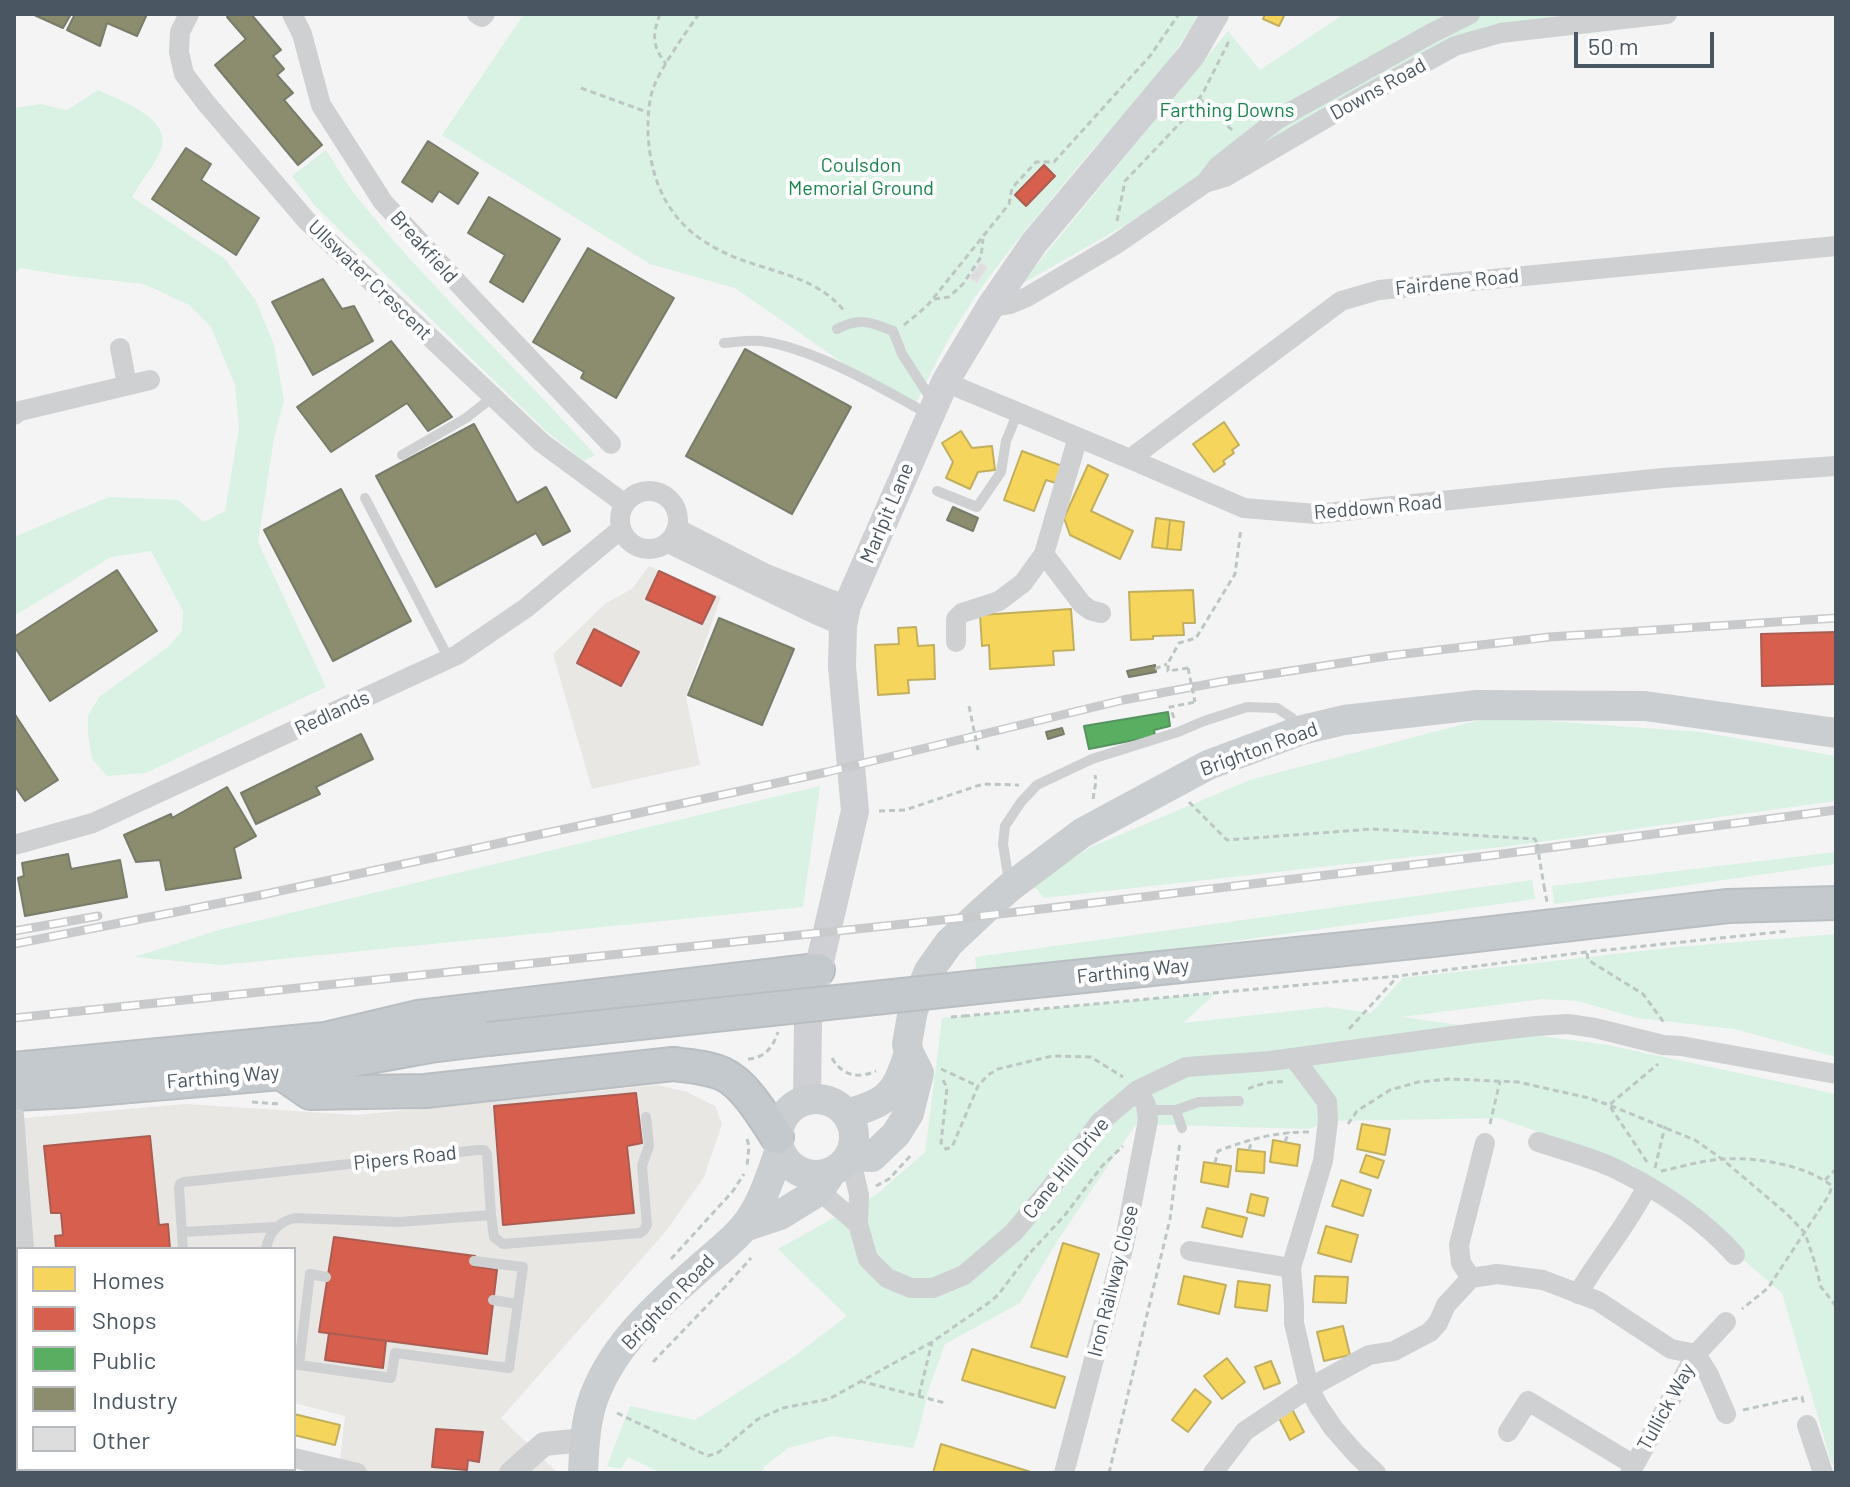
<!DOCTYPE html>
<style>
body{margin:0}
#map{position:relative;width:1850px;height:1487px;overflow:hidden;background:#f4f4f4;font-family:Barlow,sans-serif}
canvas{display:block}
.frame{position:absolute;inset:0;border:16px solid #4a5661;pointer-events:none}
.legend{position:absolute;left:16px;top:1247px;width:280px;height:224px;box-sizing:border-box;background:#fff;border:2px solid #b7bbc0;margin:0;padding:10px 14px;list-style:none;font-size:24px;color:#4a5661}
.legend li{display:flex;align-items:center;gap:16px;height:40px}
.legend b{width:40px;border:2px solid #b7bbc0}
.scale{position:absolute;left:1574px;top:32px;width:140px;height:36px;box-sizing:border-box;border:4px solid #4a5661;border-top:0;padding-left:10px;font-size:24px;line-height:28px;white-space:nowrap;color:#4a5661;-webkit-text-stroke:6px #fff;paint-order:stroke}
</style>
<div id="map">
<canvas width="1850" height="1487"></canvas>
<div class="frame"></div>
<ul class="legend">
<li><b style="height:22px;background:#f6d55c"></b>Homes</li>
<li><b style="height:22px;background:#d6604d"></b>Shops</li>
<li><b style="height:22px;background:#5aae61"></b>Public</li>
<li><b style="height:22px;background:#8c8c6e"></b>Industry</li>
<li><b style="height:22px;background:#ddddde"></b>Other</li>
</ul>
<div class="scale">50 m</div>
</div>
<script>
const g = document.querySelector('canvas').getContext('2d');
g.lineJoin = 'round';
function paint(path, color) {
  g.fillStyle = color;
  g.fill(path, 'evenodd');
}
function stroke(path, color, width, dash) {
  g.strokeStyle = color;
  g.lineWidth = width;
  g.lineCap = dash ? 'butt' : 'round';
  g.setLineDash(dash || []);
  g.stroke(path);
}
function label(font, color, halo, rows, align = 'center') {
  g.font = font + ' Barlow,sans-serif';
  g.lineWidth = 8;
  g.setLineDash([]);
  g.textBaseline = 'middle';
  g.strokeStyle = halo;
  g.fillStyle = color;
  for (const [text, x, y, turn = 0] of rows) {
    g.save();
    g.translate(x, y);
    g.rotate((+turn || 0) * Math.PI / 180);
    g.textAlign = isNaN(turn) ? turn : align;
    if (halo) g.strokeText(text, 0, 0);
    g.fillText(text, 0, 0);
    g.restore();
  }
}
paint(new Path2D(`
 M649,566L721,597L686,697L700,765L592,789L553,654L606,603L632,589Z
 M658,1085L687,1092L715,1106L722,1124L704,1177L667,1230L501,1418L558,1473H347L340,1459L345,1416L294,1403V1249H18V1337L14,1336V1119L186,1104L356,1115Z`), '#e8e7e3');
paint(new Path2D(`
 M524,14H1198C1168,72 1119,118 1077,168C1037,217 994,265 961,319C942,348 928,380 912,411L735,288L650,264L442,135Z
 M1344,14H1593L1500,27L1350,97L1020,285L1228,31L1260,70Z
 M98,90C121,101 178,120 159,154C152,169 140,182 132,197L225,259L256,301L274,345L284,401L274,438L258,542L326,687L146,773L107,776L92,759L88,734V716L99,697L168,647L182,631L183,611L151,551L111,557L14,616V537L109,497L178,500L204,522L225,511L239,428L235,385L211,327L189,305L144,284L70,276L20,268L14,276V108L41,104L67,110Z
 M326,150C336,165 345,182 356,196C430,288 517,367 595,455L584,461L546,431L315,206L292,176Z
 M1491,717L1701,732L1836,756V801L1510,846L1044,898L1034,886L1061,866L1091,847L1250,780Z
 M820,786L803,907L221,965L134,957L219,930Z
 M1836,852V864L1554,904L1552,886Z
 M1532,880L1535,899L977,977L975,957Z
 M1836,934V1057L1735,1029L1637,1018L1578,1001L1543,999L1401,1017L1608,1045L1836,1094V1467L1831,1462L1782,1293L1634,1166L1499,1118L1328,1121L1309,1129L1136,1124L1058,1240L1020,1303L945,1344L929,1388L918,1434L913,1448L833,1436L788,1448L764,1467L762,1473H661L628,1457L621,1469L607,1466L630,1406L695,1420L793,1357L847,1316L778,1249L877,1194L925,1152L942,1018L1216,993L1183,1023L1327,1007L1371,1013L1403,978L1677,947Z`), '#d9f2e3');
const homes = new Path2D(`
 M1265,14H1285L1279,26L1263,19Z
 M1224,422L1239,445L1232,450L1234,453L1223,461L1225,464L1214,472L1193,444Z
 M961,431L972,448L992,446L995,470L978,472L970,489L946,478L953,462L942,443Z
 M1022,451L1062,466L1056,483L1046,480L1034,511L1004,500Z
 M1088,465L1108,475L1091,511L1133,531L1120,559L1070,535L1064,518Z
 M1156,518L1170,520L1167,549L1152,547Z
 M1170,520L1184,522L1181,550L1167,549Z
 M1193,590L1195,623H1183L1184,635L1153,636V639L1131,640L1129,592Z
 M1071,609L1074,650L1053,651L1054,665L990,669L989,645L982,646L980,615Z
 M916,627L918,646L934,645L935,679L908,680L909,693L878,695L875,645L899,644L898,628Z
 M1362,1124L1390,1129L1385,1155L1357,1149Z
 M1273,1140L1300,1145L1297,1166L1270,1162Z
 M1238,1149L1265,1152L1264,1173L1236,1171Z
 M1366,1155L1384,1161L1378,1178L1360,1172Z
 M1204,1162L1231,1166L1228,1187L1201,1182Z
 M1341,1180L1371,1190L1363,1216L1332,1206Z
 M1251,1194L1268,1198L1264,1216L1247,1212Z
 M1207,1208L1247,1218L1242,1237L1202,1227Z
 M1326,1226L1358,1235L1351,1262L1318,1253Z
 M1063,1243L1099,1254L1067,1357L1031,1347Z
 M1184,1276L1226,1285L1219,1314L1178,1304Z
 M1315,1276L1348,1277L1346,1303L1313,1302Z
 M1238,1281L1270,1285L1267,1311L1235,1307Z
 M1343,1326L1350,1355L1324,1361L1317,1332Z
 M972,1349L1065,1377L1055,1408L962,1380Z
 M1227,1358L1245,1382L1222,1399L1204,1376Z
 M1271,1361L1280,1383L1264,1389L1255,1367Z
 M1195,1389L1211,1402L1188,1432L1172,1420Z
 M1292,1409L1304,1432L1290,1440L1278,1416Z
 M294,1414L340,1425L335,1445L294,1435Z
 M18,1435V1463L14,1464V1436Z
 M941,1444L1034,1473H933Z
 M132,1469H282L299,1473H148Z`);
paint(homes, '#f6d55c');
stroke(homes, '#c2af5e', 2);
const shops = new Path2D(`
 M1044,165L1055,176L1026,206L1015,195Z
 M659,571L715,597L702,624L646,599Z
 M594,629L639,652L621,686L577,663Z
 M1836,632V684L1762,686L1761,634Z
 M636,1093L642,1143L627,1146L634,1213L503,1225L494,1106Z
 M150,1136L159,1225L168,1224L170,1249H56L55,1236L63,1235L61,1213H51L44,1146Z
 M334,1237L475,1256L473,1266L497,1270L487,1354L319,1332Z
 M329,1333L386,1341L383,1368L325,1360Z
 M436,1429L483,1432L479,1462L468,1460L467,1470L432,1467Z`);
paint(shops, '#d6604d');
stroke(shops, '#ac5d53', 2);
const public = new Path2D(`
 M1168,712L1170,726L1154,730L1155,736L1089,749L1084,726Z`);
paint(public, '#5aae61');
stroke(public, '#559461', 2);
const industry = new Path2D(`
 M32,14H71L63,28Z
 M75,14H147L137,36L107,23L100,46L67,30Z
 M231,14H251L281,50L273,56L284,69L277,75L293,93L284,100L322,145L298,165L215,65L246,39L227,17Z
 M428,141L478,173L458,204L439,191L432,202L402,182Z
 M186,148L211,164L201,180L259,218L236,255L152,199Z
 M489,197L560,239L523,302L490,282L505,255L468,233Z
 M588,248L674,298L616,398L581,378L584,372L533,342Z
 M323,279L342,309L354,306L373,341L313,375L272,302Z
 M391,341L452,417L428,431L407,403L331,452L297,407Z
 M745,349L851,407L792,514L686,456Z
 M474,424L517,503L546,487L570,531L543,545L536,533L436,587L376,476Z
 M341,489L411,621L333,661L264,530Z
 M953,507L978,518L973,531L947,520Z
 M117,570L157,631L50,701L14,646V637Z
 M719,618L794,649L762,725L688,695Z
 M1155,665L1156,672L1129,677L1127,671Z
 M14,713L58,780L25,801L14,785Z
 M1062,728L1064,734L1048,739L1046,732Z
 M361,734L373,759L316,787L320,794L256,824L241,793Z
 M227,787L256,836L234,848L241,878L166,890L160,860L136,862L124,835L171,814L172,818Z
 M68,854L71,869L120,860L127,897L25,916L18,878L24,876L22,863Z`);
paint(industry, '#8c8c6e');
stroke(industry, '#787c6a', 2);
const building = new Path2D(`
 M980,262L988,267L977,283L969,278Z`);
paint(building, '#ddddde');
stroke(building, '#e5e6e7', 2);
const trunk = new Path2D(`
 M997,985L1432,940L1728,906L1836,903
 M325,1039L418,1017L818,970
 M14,1069L325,1039L347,1040
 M281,1073L310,1093L425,1091L673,1064C690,1066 707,1067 723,1074C745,1084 764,1117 777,1137
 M14,1094L72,1091L281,1073L430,1046L488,1039`);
stroke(trunk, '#b9bec3', 36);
stroke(new Path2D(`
 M660,14C652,35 652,46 666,64
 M699,14C684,35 664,63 654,86C648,102 648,118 648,134C651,187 672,227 721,251C762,272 815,273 845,312
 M581,88L647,112
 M1199,98L1233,131
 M1117,221L1125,181L1183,120L1203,93L1228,43L1227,42
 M934,299L949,297L963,284L981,257L983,239
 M904,325L927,306L1009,204L1012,188L1036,162H1054L1150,56L1179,14
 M1188,668L1168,671V663L1179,643L1196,638L1235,574L1241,528
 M1155,669L1167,664
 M1174,718L1170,707L1195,702
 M1093,799L1096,781L1095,775
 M1189,802L1227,840L1371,829L1535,839L1537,844
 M879,811L905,810L983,784L1019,785
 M1544,886L1547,902
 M1587,953L1588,960L1643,994L1665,1024
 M964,1016L1398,976L1587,952L1788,931
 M1349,1029L1398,976
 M832,1058C842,1076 859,1079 876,1071
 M748,1059C765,1058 773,1047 778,1032
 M941,1069L978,1086
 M943,1080L947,1088L941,1143L946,1149L952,1147L978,1086L988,1075L998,1069L1052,1056L1091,1057L1123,1077
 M1248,1089C1261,1083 1273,1081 1287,1082
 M252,1102L280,1104
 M1348,1124L1357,1111L1390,1090L1418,1082L1450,1079L1518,1082L1589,1098L1609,1105L1695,1140L1722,1159L1787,1214L1805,1233L1814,1260L1821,1287L1836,1306
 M1490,1124L1500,1081
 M747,1139L749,1146L747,1167
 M1285,1142L1289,1132
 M1249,1150L1252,1140
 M1647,1162L1609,1105L1658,1064
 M1215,1163L1218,1151C1250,1139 1275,1132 1309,1132
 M1655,1168L1665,1126
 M1661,1171C1681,1167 1703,1160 1724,1159C1757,1157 1806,1165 1832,1186L1829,1195L1768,1288L1742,1309
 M1825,1180L1836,1169
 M876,1186L889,1179L912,1154
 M671,1259L733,1191L744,1174
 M653,1362L726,1286L751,1258
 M860,1381L945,1403
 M919,1395L932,1342
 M1743,1410L1802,1397L1804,1406
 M617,1413L708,1456L719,1452L758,1419L783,1408L829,1399L932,1342L987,1304L998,1295L1029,1254L1065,1215L1102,1166L1123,1146
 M49,1469L51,1473
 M1109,1473L1170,1219L1180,1141`), '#bcc7c4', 3, [6, 4]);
stroke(new Path2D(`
 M837,329C859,317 871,322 893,331L902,354L933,402
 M724,343C736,342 749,340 761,341C813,348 882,388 928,414
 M402,455L466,418L493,397
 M937,491L977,507L1001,472L1006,441L1018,412
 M365,498L449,659
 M1009,881L1003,844L1005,826L1021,802L1037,785L1092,759L1178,732L1204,721L1247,707L1277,708L1292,718L1299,727
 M1146,1105L1156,1110H1176L1182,1128
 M1176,1110L1199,1102L1239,1101
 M491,1215L494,1237L503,1244L640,1233L644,1230L647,1225L642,1166L649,1146L646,1117
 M182,1232L276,1227
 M183,1249L179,1188L180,1184L184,1182L478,1150H484L487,1154L491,1215L399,1222L295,1218C278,1222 269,1232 266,1249
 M493,1300L517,1304
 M294,1364L299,1365L310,1274L326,1277
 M299,1365L391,1378L395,1353L509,1368L523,1267L474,1261`), '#ced0d2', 10);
stroke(new Path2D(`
 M189,14L180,32L179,52L184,74L206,103L307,221L542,443L625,504
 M292,14L302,34L321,105L383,202L470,296L611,444
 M477,14L482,17L485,14
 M1205,183L1218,166L1278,119L1432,33L1470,14
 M990,307L1010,304L1027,297L1115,245L1205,183L1225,177L1362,97L1455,46L1501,33L1667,14
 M120,348L127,385
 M945,382L1130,459L1244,508L1316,514L1663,478L1836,466
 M14,415L20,411L150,380
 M1130,459L1341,301L1379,290L1836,246
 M620 520a29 29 0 1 1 58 0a29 29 0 1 1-58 0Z
 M678,529L764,573L847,606
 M668,543L815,614L843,626
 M1044,554L1082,604L1090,610L1101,613
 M956,642V619L962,613L999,601L1023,583L1044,554L1078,437
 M14,845L93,823L457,655L526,608L621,529
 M1294,1058L1327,1102L1328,1121L1323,1161L1291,1268L1294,1304V1323L1309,1388L1319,1407L1334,1429L1356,1454L1376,1473
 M14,1115L24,1249
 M1538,1142C1563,1150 1590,1157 1614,1168C1659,1190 1702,1218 1735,1255
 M850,1156L859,1195L858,1224L868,1259L887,1278L911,1288H933L964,1275L1014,1232L1049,1190L1100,1122L1138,1090L1186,1067L1270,1061L1476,1033L1536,1026L1568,1024L1595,1028L1663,1045L1681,1046L1836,1074
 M795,1170L858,1224
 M1190,1251L1291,1268
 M1471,1278L1461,1263L1459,1245L1485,1143
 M1578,1294C1599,1257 1628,1225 1647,1186
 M14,1295L18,1289
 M1726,1322L1696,1354L1709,1375L1726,1414
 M14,1393H18
 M1807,1425L1823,1473
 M1508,1432L1528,1401L1634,1465
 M294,1458L357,1473
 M1064,1473L1124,1245L1148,1120L1146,1105L1138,1090
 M1213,1473L1245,1431L1309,1388L1369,1355L1394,1351L1430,1332L1438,1323L1446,1305L1471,1278L1497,1274L1543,1280L1598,1301L1671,1349L1696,1354L1630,1473`), '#ced0d2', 20);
stroke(new Path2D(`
 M511,1473L544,1444L584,1440`), '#ced0d2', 24);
stroke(new Path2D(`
 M807,1099L808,1022L818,970L855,811L842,666L843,626L847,606L945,382L990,307L1034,243L1192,54L1215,14`), '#ced0d4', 28);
stroke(new Path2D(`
 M778 1137a38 38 0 1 1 76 0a38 38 0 1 1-76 0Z
 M847,1114C890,1101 895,1095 909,1053
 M850,1156L872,1157L896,1134L909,1113L919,1073L909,1053L907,1044L913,1010L929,971L949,943L984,910L1010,887L1082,833L1208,765L1302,730L1344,720L1477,705L1645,706L1836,733
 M744,1227L780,1215L819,1191L831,1173
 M583,1473C584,1450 585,1428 591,1406C607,1352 653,1309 694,1273C710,1258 731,1243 744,1227C762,1206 770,1176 780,1150`), '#caced1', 30);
stroke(trunk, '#c4c9cd', 32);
const rail = new Path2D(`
 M14,931L98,916
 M14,944L261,895L827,772L1123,700L1225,681L1387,656L1549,637L1836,618
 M14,1018L1008,913L1487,856L1836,810`);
stroke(rail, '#c9cacc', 9);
stroke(rail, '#fff', 6, [18]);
const trunkBridge = new Path2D(`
 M488,1039L997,985`);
stroke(trunkBridge, '#b9bec3', 36, []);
stroke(new Path2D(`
 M1188,668L1195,702
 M969,706L978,750
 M1537,844L1544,886
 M951,1017L964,1016`), '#bcc7c4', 3, [6, 4]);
stroke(trunkBridge, '#c4c9cd', 32);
label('20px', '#4a5661', '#fff', [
 ["Downs Road",1378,89,-29],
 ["Breakfield",424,247,48],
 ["Ullswater Crescent",370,280,44],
 ["Fairdene Road",1457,282,-6],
 ["Reddown Road",1378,507,-5],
 ["Marlpit Lane",887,513,-67],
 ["Redlands",332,713,-25],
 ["Brighton Road",1259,749,-20],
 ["Farthing Way",1133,971,-6],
 ["Farthing Way",223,1077,-5],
 ["Pipers Road",405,1158,-6],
 ["Cane Hill Drive",1066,1168,-51],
 ["Iron Railway Close",1113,1281,-76],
 ["Brighton Road",668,1302,-46],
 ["Tullick Way",1666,1407,-61]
]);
label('20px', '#17864f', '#fff', [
 ["Farthing Downs",1227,110],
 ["Coulsdon",861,165],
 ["Memorial Ground",861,188]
]);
</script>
